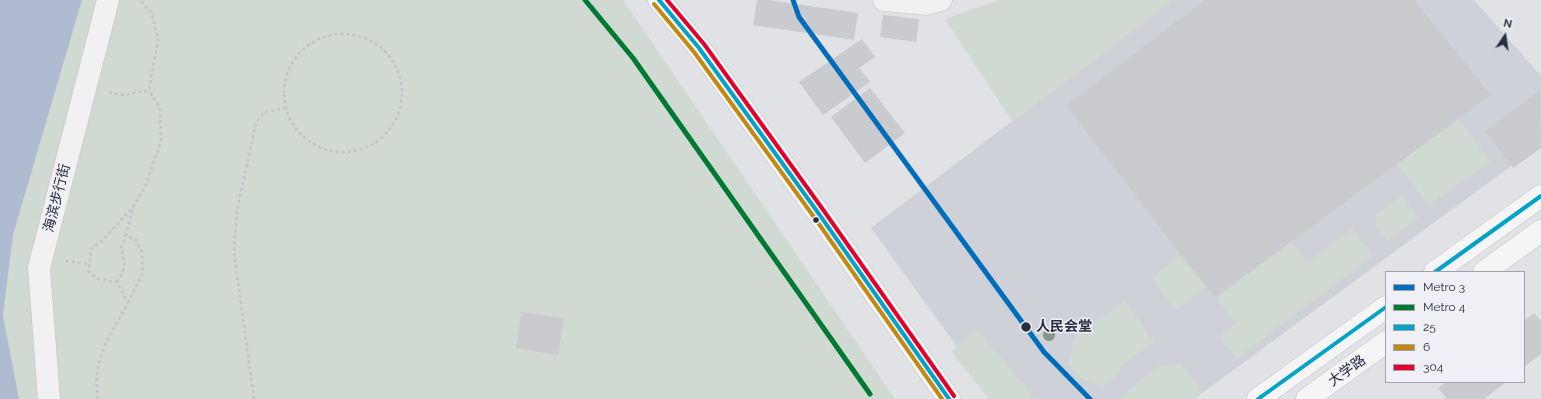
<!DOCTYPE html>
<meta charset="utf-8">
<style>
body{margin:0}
#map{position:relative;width:1541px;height:399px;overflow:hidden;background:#e1e2e6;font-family:Raleway,sans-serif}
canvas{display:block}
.legend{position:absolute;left:1385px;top:271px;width:140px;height:112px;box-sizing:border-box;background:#eff0f6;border:1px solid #9fa2ad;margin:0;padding:5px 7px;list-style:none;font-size:12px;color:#282d3f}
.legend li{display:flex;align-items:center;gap:8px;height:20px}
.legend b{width:20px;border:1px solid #9fa2ad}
.north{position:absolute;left:1485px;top:16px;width:40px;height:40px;-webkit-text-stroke:3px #eff0f6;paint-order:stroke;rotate:13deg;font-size:11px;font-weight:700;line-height:16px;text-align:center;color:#282d3f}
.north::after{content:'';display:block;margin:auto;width:14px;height:18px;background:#282d3f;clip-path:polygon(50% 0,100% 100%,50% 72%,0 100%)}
</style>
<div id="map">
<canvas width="1541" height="399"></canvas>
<ul class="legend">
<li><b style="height:5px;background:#006dbb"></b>Metro 3</li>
<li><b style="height:5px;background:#007a33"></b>Metro 4</li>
<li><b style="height:5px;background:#02a3c7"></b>25</li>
<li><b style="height:5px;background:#c38810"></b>6</li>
<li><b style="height:5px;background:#e4002b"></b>304</li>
</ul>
<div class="north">N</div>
</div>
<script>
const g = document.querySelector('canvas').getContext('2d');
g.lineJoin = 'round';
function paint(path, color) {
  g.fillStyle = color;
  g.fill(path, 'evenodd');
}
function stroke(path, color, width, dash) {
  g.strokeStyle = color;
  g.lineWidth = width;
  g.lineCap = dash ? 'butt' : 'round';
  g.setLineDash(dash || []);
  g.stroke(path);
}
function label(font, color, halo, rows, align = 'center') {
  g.font = font + ' Raleway,"Noto Sans SC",sans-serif';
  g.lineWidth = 3;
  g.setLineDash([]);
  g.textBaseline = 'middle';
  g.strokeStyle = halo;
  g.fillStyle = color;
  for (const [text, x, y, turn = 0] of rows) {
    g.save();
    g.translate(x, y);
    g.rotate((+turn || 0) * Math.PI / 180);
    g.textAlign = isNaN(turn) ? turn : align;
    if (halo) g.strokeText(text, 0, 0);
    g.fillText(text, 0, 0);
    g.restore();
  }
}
paint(new Path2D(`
 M1172,0H1474L1541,76V144L1194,399H995L871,228Z`), '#cfd1d9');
paint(new Path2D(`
 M82,0H623L895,399H19L3,315L13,235Z
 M999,0H1173L1013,122L945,19Z
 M1459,119L1490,162L1428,206L1397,163Z
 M1402,195L1418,218L1387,241L1377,229L1375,215Z
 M1352,228L1373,256L1236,359L1219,336L1236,323L1216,297L1291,241L1307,262Z
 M1181,255L1206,287L1176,310L1152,278Z
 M1125,301L1154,342L1125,362L1116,377L1102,387L1081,378L1068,364L1075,336Z
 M978,330L1034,398L1036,399H989L951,351Z
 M1181,364L1202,391L1192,399H1119L1157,366Z`), '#d0d9d2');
paint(new Path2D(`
 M0,0H82L13,235L3,315L19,399H0Z`), '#b0bad0');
paint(new Path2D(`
 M757,0H768L858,13L854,40L753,25Z
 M1205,0H1414L1491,95L1216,297L1206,287L1181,255L1066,105Z
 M883,15L919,19L916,42L880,37Z
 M862,39L875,57L859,68L870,82L823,115L799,82Z
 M870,88L905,133L865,163L831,117Z
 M1540,90L1541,148L1513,168L1485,131Z
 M521,312L564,318L558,355L516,348Z
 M1534,313L1541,321V354L1524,367V321Z
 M1446,382H1506L1484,399H1447L1438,388Z`), '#cacbce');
const minor = new Path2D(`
 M884,0L927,4L941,0
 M49,399L39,268L108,0`);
const major = new Path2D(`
 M659,0L699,48L819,214L949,399
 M1435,272L1541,196
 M1484,272L1541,231
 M1258,399L1386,307
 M1307,399L1386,342`);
stroke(minor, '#bfc0c4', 23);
stroke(major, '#bebfc4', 23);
stroke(new Path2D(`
 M284 93a59 59 0 1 1 118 0a59 59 0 1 1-118 0Z
 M109,92L123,95L149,90L158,40L152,14L140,0
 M66,261L89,264
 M117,282C125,271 126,262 121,248L126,235
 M128,303L143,272L142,253L136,240L126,235L133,208
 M98,399C92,358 109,338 128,303L117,282L98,279L89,272L91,249L101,242L133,207L145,187L161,141L160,108L149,90
 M254,399L234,252L237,210L256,123L265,112L285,108`), '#c2c3c8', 2.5, [3, 3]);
stroke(minor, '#f1f1f3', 22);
stroke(major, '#f5f5f6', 22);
stroke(new Path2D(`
 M659,0L699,48L819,214L949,399
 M1435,272L1541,196
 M1258,399L1386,307`), '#02a3c7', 4);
stroke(new Path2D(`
 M654,4L694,52L814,217L942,399`), '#c38810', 4);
stroke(new Path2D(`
 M667,0L704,44L824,211L954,396`), '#e4002b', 4);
stroke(new Path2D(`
 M793,0L799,17L1044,352L1090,399`), '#006dbb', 5);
stroke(new Path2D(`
 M585,0L633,58L870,394`), '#007a33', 5);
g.fillStyle = '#849785';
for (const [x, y] of [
 [1049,335]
]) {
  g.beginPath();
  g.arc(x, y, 6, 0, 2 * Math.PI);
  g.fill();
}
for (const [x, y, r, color] of [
 [816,220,3.5,"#282d3f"],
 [1026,327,5.5,"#282d3f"]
]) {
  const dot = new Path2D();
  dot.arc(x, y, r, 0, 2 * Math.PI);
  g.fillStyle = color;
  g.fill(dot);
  stroke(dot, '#eff0f6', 1.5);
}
label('14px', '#282d3f', '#eff0f6', [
 ["海滨步行街",57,198,-76],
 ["大学路",1347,371,-36]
]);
label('bold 14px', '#282d3f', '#eff0f6', [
 ["人民会堂",1036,327]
], 'left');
</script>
